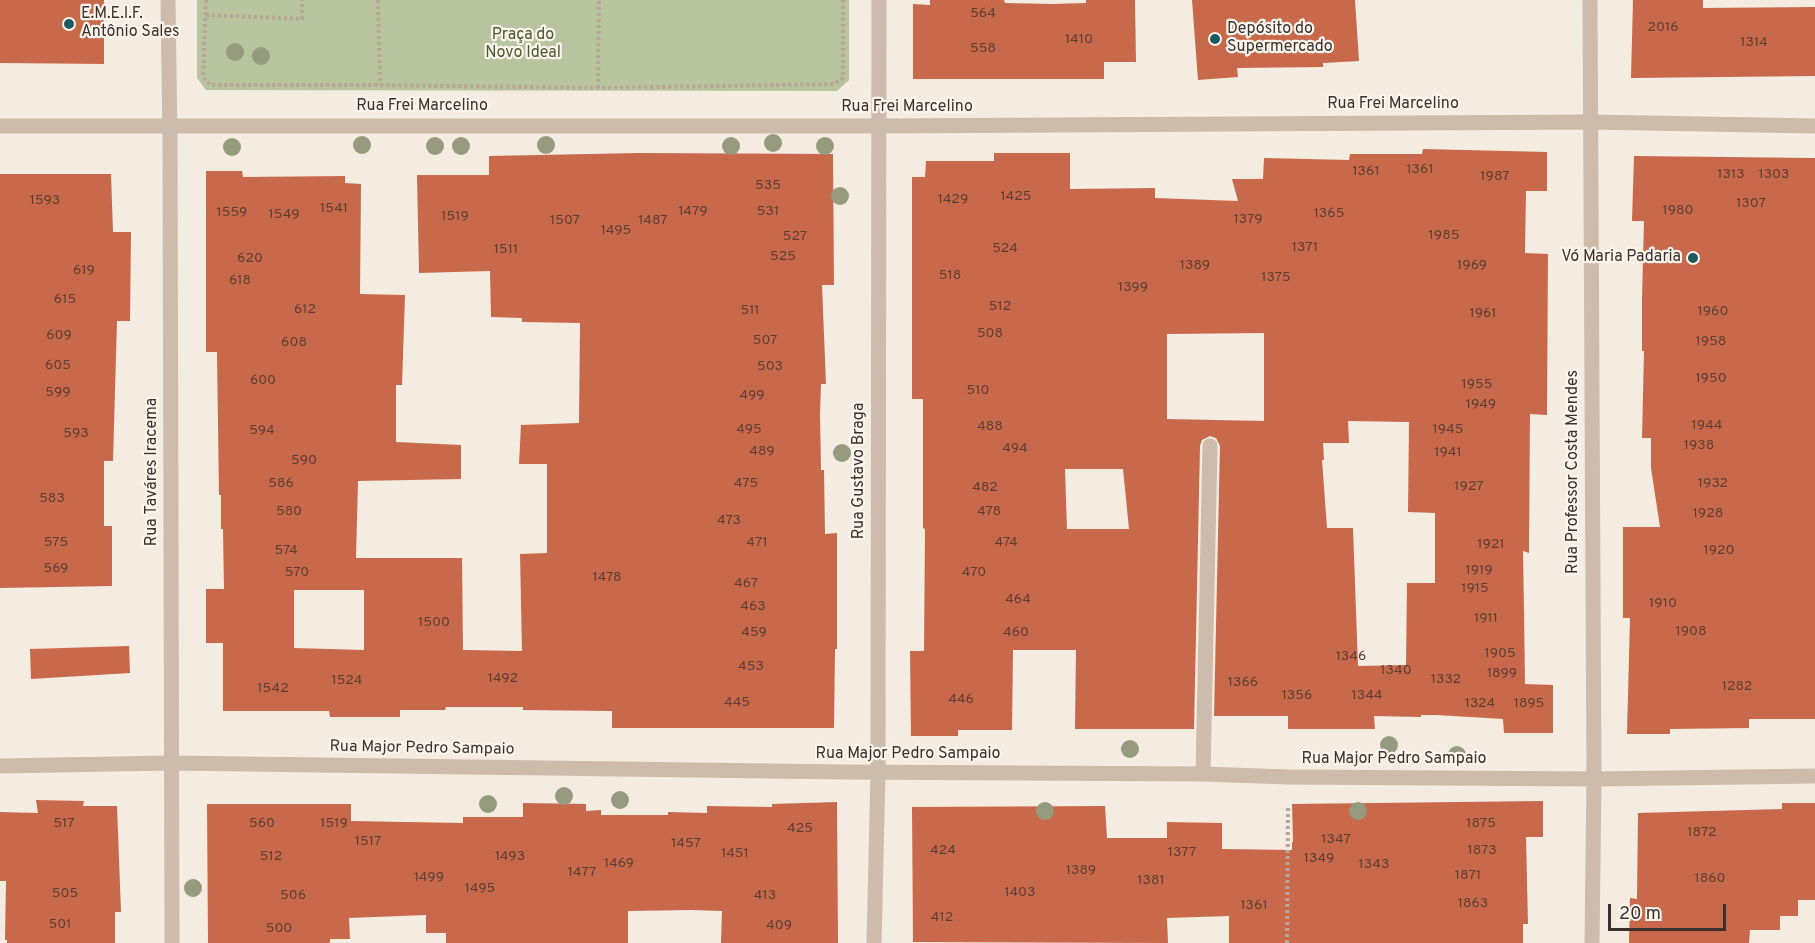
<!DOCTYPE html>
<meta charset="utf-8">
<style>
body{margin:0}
#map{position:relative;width:1815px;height:943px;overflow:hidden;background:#f4ebe1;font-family:Overpass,sans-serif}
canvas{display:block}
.scale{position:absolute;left:1608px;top:904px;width:118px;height:27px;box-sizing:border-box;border:3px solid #3b302b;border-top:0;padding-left:8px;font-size:18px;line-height:21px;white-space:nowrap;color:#3b302b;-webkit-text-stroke:4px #fbf5ee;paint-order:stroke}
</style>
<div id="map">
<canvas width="1815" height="943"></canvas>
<div class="scale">20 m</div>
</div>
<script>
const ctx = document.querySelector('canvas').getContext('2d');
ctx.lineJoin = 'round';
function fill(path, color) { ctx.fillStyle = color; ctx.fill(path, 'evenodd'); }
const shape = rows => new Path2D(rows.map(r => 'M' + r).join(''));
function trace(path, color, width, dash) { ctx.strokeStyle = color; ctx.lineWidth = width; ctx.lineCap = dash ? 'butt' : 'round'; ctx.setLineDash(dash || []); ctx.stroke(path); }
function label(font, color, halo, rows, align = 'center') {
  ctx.font = font + ' Overpass,sans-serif'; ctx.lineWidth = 4.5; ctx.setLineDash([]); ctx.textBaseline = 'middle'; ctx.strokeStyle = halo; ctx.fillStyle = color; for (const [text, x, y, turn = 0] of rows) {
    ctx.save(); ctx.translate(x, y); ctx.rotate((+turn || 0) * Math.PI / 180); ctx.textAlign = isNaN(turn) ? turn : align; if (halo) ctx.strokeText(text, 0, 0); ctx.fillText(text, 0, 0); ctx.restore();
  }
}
const green = shape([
 [197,0,849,0,849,80,837,91,206,90,197,78]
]);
const building = shape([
 [0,0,104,0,104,64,0,63],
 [930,0,1004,0,1005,3,1053,4,1086,3,1086,0,1135,0,1136,62,1104,62,1104,79,913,79,913,4,930,5],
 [1192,0,1355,0,1359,61,1323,63,1323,67,1237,68,1238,77,1198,80],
 [1633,0,1703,0,1703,8,1815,7,1815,76,1631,78],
 [1423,149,1547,152,1547,191,1526,191,1525,253,1548,254,1547,415,1530,414,1529,553,1523,551,1524,610,1525,684,1553,685,1553,733,1504,733,1503,719,1437,715,1421,715,1421,717,1374,716,1375,729,1288,729,1288,716,1214,716,1220,446,1216,438,1210,436,1202,440,1200,446,1194,729,1075,729,1076,650,1013,650,1012,730,958,730,958,736,911,736,910,651,924,651,925,529,923,528,923,399,912,399,912,177,925,177,926,161,994,161,994,153,1070,153,1070,189,1155,188,1155,198,1238,201,1232,179,1263,179,1264,158,1349,160,1350,154,1422,154],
 [1264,333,1264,421,1167,419,1167,334],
 [1348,421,1409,422,1408,512,1435,513,1435,583,1407,583,1406,665,1358,666,1353,528,1327,528,1322,460,1324,460,1323,443,1349,443],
 [1065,469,1123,469,1129,529,1067,529],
 [639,153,833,154,834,285,822,285,826,384,821,384,820,413,821,470,824,470,825,534,837,533,837,649,835,649,834,728,612,728,612,711,523,710,523,707,446,707,445,710,400,710,400,717,330,717,329,711,223,711,223,643,206,643,206,589,224,589,223,529,221,529,221,495,219,495,217,352,206,352,206,171,242,171,243,177,345,176,345,183,361,184,360,294,405,295,402,385,396,385,396,442,461,445,461,479,358,481,356,558,462,558,463,650,522,651,520,554,547,553,547,464,519,464,521,425,579,423,580,323,522,322,522,318,491,317,490,271,419,273,417,175,489,175,489,156],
 [294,590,364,590,364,650,294,648],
 [1634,156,1815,158,1815,719,1749,719,1749,728,1670,729,1670,734,1627,734,1630,618,1623,618,1623,527,1660,527,1651,468,1651,438,1642,438,1644,351,1642,351,1642,298,1644,221,1632,221],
 [0,174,111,174,113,232,131,232,130,321,117,321,113,461,104,461,104,526,112,526,112,586,0,588],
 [129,646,130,673,31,679,30,649],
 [36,800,84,801,83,806,117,806,121,912,115,912,115,943,7,943,7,940,5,940,6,881,0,881,0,812,38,813],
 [1543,801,1543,837,1526,837,1528,924,1523,924,1523,943,1229,943,1229,916,1167,918,1168,943,913,942,912,807,1105,806,1107,838,1167,838,1167,822,1222,823,1222,849,1292,850,1292,842,1293,842,1292,804],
 [837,802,838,943,721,943,722,911,692,910,628,911,628,943,446,943,446,933,426,933,426,915,349,918,350,939,330,939,330,943,208,943,207,804,351,804,351,821,463,823,463,817,523,817,523,803,586,804,586,811,601,810,601,815,668,815,668,812,707,813,707,806,772,807,772,804],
 [1782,803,1815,803,1815,900,1798,900,1798,916,1780,916,1780,930,1750,930,1749,943,1629,943,1630,898,1637,899,1638,813,1782,809]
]);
const path = shape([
 [206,0,203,77,210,85,380,85,598,88,835,84,843,78,843,0],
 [378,0,380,85],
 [206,15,302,19,302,0],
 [598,88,599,0],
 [1287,943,1288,805]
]);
const service = shape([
 [1203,774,1210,446]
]);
const minor = shape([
 [168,0,170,140,172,943],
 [0,126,879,126,1590,122,1815,126],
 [0,766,171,763,844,772,1203,774,1288,777,1594,779,1815,776]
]);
const tertiary = shape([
 [1590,0,1594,779,1592,943],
 [874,943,878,772,879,0]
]);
const trees = [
 [235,52],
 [261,56],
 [773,143],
 [362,145],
 [546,145],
 [435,146],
 [461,146],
 [731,146],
 [825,146],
 [232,147],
 [840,196],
 [842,453],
 [1389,745],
 [1130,749],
 [1457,755],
 [564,796],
 [620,800],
 [488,804],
 [1045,811],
 [1358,811],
 [193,888]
];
const markers = [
 [69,24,6,"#1f5a5e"],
 [1215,39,6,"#1f5a5e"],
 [1693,258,6,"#1f5a5e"]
];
const numberNames = [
 ["564",983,14],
 ["2016",1663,28],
 ["1410",1079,40],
 ["1314",1754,43],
 ["558",983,49],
 ["1361",1420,170],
 ["1361",1366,172],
 ["1313",1731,175],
 ["1303",1774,175],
 ["1987",1495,177],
 ["535",768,186],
 ["1425",1016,197],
 ["1429",953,200],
 ["1593",45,201],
 ["1307",1751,204],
 ["1541",334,209],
 ["1980",1678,211],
 ["1479",693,212],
 ["531",768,212],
 ["1559",232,213],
 ["1365",1329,214],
 ["1549",284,215],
 ["1519",455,217],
 ["1379",1248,220],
 ["1507",565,221],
 ["1487",653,221],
 ["1495",616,231],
 ["1985",1444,236],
 ["527",795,237],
 ["1371",1305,248],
 ["524",1005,249],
 ["1511",506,250],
 ["525",783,257],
 ["620",250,259],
 ["1389",1195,266],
 ["1969",1472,266],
 ["619",84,271],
 ["518",950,276],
 ["1375",1276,278],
 ["618",240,281],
 ["1399",1133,288],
 ["615",65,300],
 ["512",1000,307],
 ["612",305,310],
 ["511",750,311],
 ["1960",1713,312],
 ["1961",1483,314],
 ["508",990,334],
 ["609",59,336],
 ["507",765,341],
 ["1958",1711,342],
 ["608",294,343],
 ["605",58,366],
 ["503",770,367],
 ["1950",1711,379],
 ["600",263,381],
 ["1955",1477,385],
 ["510",978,391],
 ["599",58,393],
 ["499",752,396],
 ["1949",1481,405],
 ["1944",1707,426],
 ["488",990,427],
 ["495",749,430],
 ["1945",1448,430],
 ["594",262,431],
 ["593",76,434],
 ["1938",1699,446],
 ["494",1015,449],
 ["489",762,452],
 ["1941",1448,453],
 ["590",304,461],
 ["586",281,484],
 ["475",746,484],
 ["1932",1713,484],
 ["1927",1469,487],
 ["482",985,488],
 ["583",52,499],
 ["580",289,512],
 ["478",989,512],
 ["1928",1708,514],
 ["473",729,521],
 ["575",56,543],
 ["471",757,543],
 ["474",1006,543],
 ["1921",1491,545],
 ["574",286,551],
 ["1920",1719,551],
 ["569",56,569],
 ["1919",1479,571],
 ["570",297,573],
 ["470",974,573],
 ["1478",607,578],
 ["467",746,584],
 ["1915",1475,589],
 ["464",1018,600],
 ["1910",1663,604],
 ["463",753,607],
 ["1911",1486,619],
 ["1500",434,623],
 ["1908",1691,632],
 ["459",754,633],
 ["460",1016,633],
 ["1905",1500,654],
 ["1346",1351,657],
 ["453",751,667],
 ["1340",1396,671],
 ["1899",1502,674],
 ["1492",503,679],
 ["1332",1446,680],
 ["1524",347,681],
 ["1366",1243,683],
 ["1282",1737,687],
 ["1542",273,689],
 ["1356",1297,696],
 ["1344",1367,696],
 ["446",961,700],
 ["445",737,703],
 ["1324",1480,704],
 ["1895",1529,704],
 ["517",64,824],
 ["560",262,824],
 ["1519",334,824],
 ["1875",1481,824],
 ["425",800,829],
 ["1872",1702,833],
 ["1347",1336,840],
 ["1517",368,842],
 ["1457",686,844],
 ["424",943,851],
 ["1873",1482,851],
 ["1377",1182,853],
 ["1451",735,854],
 ["512",271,857],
 ["1493",510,857],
 ["1349",1319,859],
 ["1469",619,864],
 ["1343",1374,865],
 ["1389",1081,871],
 ["1477",582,873],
 ["1871",1468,876],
 ["1499",429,878],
 ["1860",1710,879],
 ["1381",1151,881],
 ["1495",480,889],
 ["1403",1020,893],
 ["505",65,894],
 ["506",293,896],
 ["413",765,896],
 ["1863",1473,904],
 ["1361",1254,906],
 ["412",942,918],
 ["501",60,925],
 ["409",779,926],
 ["500",279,929]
];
const poiNames = [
 ["E.M.E.I.F.",81,15],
 ["Antônio Sales",81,33],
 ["Depósito do",1227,30],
 ["Supermercado",1227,48],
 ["Vó Maria Padaria",1681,258,"right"]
];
const parkNames = [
 ["Praça do",523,36],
 ["Novo Ideal",523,54]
];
const streetNames = [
 ["Rua Frei Marcelino",1393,105],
 ["Rua Frei Marcelino",422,107],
 ["Rua Frei Marcelino",907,108],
 ["Rua Gustavo Braga",860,471,-90],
 ["Rua Taváres Iracema",153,472,-90],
 ["Rua Professor Costa Mendes",1574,472,-90],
 ["Rua Major Pedro Sampaio",422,749,1],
 ["Rua Major Pedro Sampaio",908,755],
 ["Rua Major Pedro Sampaio",1394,760]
];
fill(green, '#b8c4a0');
fill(building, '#c8694b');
trace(path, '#b9a596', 4, [3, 3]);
trace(service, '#cdbbac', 15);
trace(minor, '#cdbbac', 15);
trace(tertiary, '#cdbbac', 15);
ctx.fillStyle = '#969b7f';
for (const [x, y] of trees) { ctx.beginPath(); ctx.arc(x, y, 9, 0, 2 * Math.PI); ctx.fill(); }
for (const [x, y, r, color] of markers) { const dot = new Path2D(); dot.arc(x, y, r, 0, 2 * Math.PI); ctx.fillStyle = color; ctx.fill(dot); trace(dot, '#fbf5ee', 2); }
label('14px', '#5e3e33', null, numberNames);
label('16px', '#3b302b', '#fbf5ee', poiNames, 'left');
label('16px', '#4a5a2e', '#fbf5ee', parkNames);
label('16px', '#3b302b', '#fbf5ee', streetNames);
</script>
